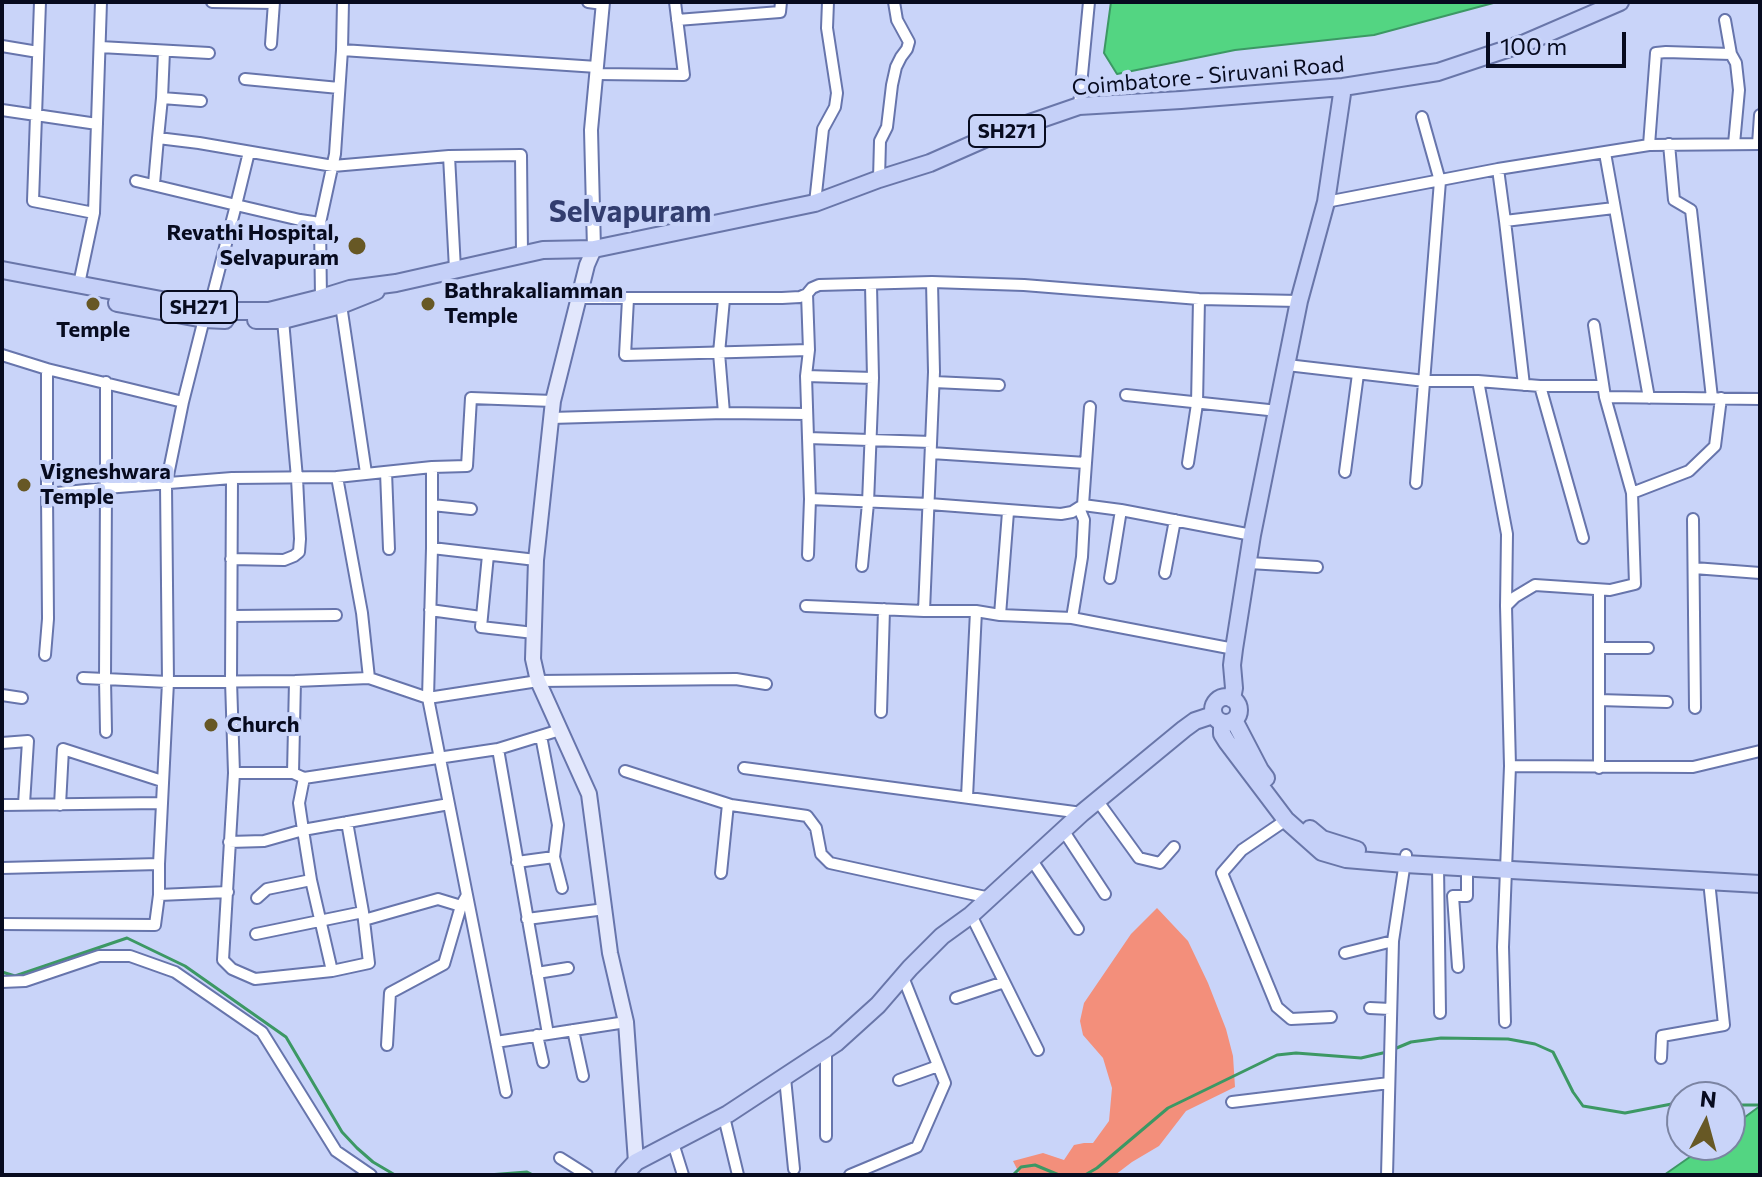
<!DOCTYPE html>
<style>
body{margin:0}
#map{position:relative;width:1762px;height:1177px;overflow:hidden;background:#c9d4f9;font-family:Commissioner,sans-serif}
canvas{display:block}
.frame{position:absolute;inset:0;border:4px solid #070b1f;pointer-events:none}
.north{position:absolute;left:1666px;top:1081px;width:80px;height:80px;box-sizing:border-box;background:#c9d4f9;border:2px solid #7b84a2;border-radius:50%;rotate:6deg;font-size:22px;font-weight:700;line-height:32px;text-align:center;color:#070b1f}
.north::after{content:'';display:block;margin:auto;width:28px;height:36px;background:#675825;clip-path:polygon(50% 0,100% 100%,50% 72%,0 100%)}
.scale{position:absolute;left:1486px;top:32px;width:140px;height:36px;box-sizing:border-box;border:4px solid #070b1f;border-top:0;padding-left:10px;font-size:24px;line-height:28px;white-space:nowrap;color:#070b1f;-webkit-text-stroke:6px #c9d4f9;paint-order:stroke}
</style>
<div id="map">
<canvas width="1762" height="1177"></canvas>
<div class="frame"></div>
<div class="north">N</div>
<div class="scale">100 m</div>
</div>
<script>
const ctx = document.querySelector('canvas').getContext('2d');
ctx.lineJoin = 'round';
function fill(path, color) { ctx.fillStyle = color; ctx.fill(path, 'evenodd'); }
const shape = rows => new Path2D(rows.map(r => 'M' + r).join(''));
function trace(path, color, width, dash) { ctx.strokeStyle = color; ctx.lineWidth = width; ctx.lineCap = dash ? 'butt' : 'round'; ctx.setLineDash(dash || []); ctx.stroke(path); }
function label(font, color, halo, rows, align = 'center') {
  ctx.font = font + ' Commissioner,sans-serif'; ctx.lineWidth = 8; ctx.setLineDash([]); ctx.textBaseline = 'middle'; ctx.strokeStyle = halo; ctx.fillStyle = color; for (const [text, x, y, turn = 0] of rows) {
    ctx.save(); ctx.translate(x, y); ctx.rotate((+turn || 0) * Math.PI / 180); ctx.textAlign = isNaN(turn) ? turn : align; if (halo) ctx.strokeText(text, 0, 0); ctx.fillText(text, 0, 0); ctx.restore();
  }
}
const green = shape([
 [1157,908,1188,941,1208,983,1226,1029,1233,1056,1235,1087,1186,1111,1159,1146,1132,1162,1115,1175,1020,1175,1013,1161,1043,1153,1064,1160,1074,1145,1084,1143,1093,1143,1109,1121,1112,1088,1103,1058,1083,1035,1080,1021,1084,1003,1131,934]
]);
const water = shape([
 [1111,2,1497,2,1374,35,1235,50,1117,74,1104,53,1111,2],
 [1760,1106,1760,1175,1664,1175,1707,1145,1730,1145,1730,1128,1760,1106]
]);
const stream = shape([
 [2,972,15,976,127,938,185,966,286,1037,342,1132,357,1148,373,1162,395,1175],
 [1730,1105,1760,1105],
 [488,1175,527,1172,533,1175],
 [1013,1175,1021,1167,1035,1165,1059,1175],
 [1085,1175,1097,1168,1168,1108,1277,1055,1296,1053,1361,1058,1387,1052,1411,1042,1441,1038,1508,1039,1535,1044,1553,1052,1573,1092,1583,1106,1625,1113,1682,1102]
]);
const minor = shape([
 [40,2,33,201,94,213],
 [212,2,274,3],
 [588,2,603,4],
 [677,20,780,12,781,2],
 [1725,20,1731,54,1736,63,1739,90,1734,144],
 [271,44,274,2],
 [2,46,38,52],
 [100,47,209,53],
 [342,50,597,67],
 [164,51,162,98,201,101],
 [597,74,684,75,675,2],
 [245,79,339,88],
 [1079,106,1089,2],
 [2,110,97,124],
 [158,138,162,98],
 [1669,144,1674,200,1691,210,1712,398],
 [1758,144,1760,115],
 [1649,145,1656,53,1666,52,1731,54],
 [1605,153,1649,398],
 [449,156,455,269],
 [1498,169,1505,221],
 [879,179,880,141,887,127,892,85,896,67,901,57,907,49,909,42,897,20,894,2],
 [136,181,236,205,249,152],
 [154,184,158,138,199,143,333,166,449,156,521,155,522,254],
 [1326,202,1498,169,1649,145,1760,144],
 [815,203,823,129,835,107,837,93,827,28,828,2],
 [320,223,321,298],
 [79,284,94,213,101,2],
 [807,294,809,350,806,376,810,499,929,504,1061,514,1072,512,1083,505,1121,510,1252,535],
 [578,298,782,298,800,297,807,294,812,288,819,285,932,282,1024,285,1199,299,1299,301],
 [628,299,625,355,809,350],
 [724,299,719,353,724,413],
 [341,305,366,473],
 [209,309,236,205,300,220,320,223,335,154,342,50,343,2],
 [1594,325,1605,397,1632,493],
 [2,355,47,369,47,494,106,488,105,679,168,682,295,681,369,678,428,698,538,681,736,679,766,684],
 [1287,365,1425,381,1478,381,1540,386,1602,386],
 [47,369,183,402,204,319],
 [806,376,873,378],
 [1478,381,1507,534,1506,606,1510,766,1503,947,1505,1022],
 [106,382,106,488,232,478,337,477,432,467,432,548,536,560],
 [934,382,999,385],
 [1524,385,1505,221,1614,208],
 [1540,386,1583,538],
 [1126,395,1278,411],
 [1605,397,1760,399],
 [551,418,724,413,807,414],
 [808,438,931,442],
 [931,453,1086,463],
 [1188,463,1197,404,1199,299],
 [432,467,467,466,471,398,553,401],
 [386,472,389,549],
 [1345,472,1358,374],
 [337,477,362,613,369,678],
 [232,478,231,681,234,773,223,960,232,969,255,979,332,971,369,963,363,912,347,822],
 [1416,483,1440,181,1422,117],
 [432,505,471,509],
 [1083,505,1090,407],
 [1693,519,1695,708],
 [432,548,428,698,506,1092],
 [488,555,481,627,534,633],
 [808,555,810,499],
 [231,559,284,560,294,556,299,552,300,539,297,478,283,320],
 [1249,563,1317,567],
 [862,566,868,503,873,378,871,285],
 [1694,568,1760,573],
 [1165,573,1175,520],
 [1110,578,1121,510],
 [1599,590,1599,768],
 [806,606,924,611,976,611,1000,615,1072,618,1234,649],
 [1506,606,1515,597,1535,585,1610,590,1635,584,1632,493,1689,471,1715,446,1721,398],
 [430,610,481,617],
 [924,611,934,372,932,282],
 [1000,615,1008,512],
 [232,616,336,615],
 [1072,618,1082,557,1084,520,1079,508],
 [1599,648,1648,648],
 [45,655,48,619,47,494],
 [83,678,105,679,106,732],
 [2,695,22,698],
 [1599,700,1667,702],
 [881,712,884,609],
 [541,736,558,825,554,857,562,888],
 [2,743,28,741,24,804],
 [498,749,548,1034],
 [1510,766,1693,767,1760,751],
 [744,768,1082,813],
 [625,771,731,805,807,816,816,828,821,854,830,863,990,898],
 [234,773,293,773,295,681],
 [293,773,304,778,498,749,560,730],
 [304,778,299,803,303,830,311,880,332,971],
 [967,797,976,611],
 [1097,800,1139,858,1160,863,1174,847],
 [2,805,161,803],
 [60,805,63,749,162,781],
 [1286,820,1242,850,1222,873,1277,1007,1291,1019,1331,1017],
 [1063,830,1105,894],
 [229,842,264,841,303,830,449,804],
 [1031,859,1078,929],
 [517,862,554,857],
 [1438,865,1440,1013],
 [2,868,159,864,168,682,166,485,183,402],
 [721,873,728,804],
 [159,895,228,892],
 [257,898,267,889,311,880],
 [971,915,1038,1050],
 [527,919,605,909],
 [364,920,438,899,461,906],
 [2,924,155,925,159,895,159,864],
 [256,934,363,912],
 [1345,953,1393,941],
 [1458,967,1453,896,1467,896,1467,867],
 [537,973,568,968],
 [2,982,25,981,99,956,130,956,175,972,262,1032,336,1151,371,1175],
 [956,998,1004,982],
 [1370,1008,1390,1009],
 [573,1030,583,1076],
 [537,1035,543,1062],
 [496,1042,626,1022],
 [387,1045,390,993,444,964,461,906,467,895],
 [826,1050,826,1136],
 [1661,1058,1662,1036,1724,1025,1709,881],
 [785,1078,794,1169],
 [899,1080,938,1066],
 [1232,1102,1389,1083],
 [724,1117,738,1175],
 [673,1143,683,1175],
 [560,1158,587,1175],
 [850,1175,917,1147,945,1083,903,977],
 [1387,1175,1393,941,1406,855]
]);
const tertiary = shape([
 [594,249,591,130,603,2]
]);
const secondary = shape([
 [594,249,587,265,553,401,536,560,533,659,538,681,589,794,610,953,626,1022,636,1162]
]);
const primary = shape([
 [2,270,209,309,229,311,269,311,321,298,350,289,396,283,543,250,594,249,815,203,879,179,930,163,989,137,1079,106,1181,100,1343,87,1438,72,1525,43,1620,2],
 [117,303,204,319,225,320],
 [256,320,283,320,341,305,376,291],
 '1213 710a13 13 0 1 1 26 0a13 13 0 1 1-26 0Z',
 [1232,699,1234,688,1232,665,1234,649,1252,535,1299,301,1326,202,1343,87],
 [1234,720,1260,770,1266,778],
 [1222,723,1222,734,1227,742,1286,820,1322,852,1346,859,1405,864,1760,884],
 [1310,829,1322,839,1357,850],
 [624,1175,636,1162,728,1114,836,1043,878,1005,910,968,942,936,971,915,1082,813,1184,729,1195,721,1213,715]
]);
const markers = [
 [357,246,10,"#675825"],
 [93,304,8,"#675825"],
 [428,304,8,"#675825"],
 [24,485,8,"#675825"],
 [211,725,8,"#675825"]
];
const shields = [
 [1007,131,76],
 [199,307,76]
];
const shieldNames = [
 ["SH271",1007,131],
 ["SH271",199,307]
];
const streetNames = [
 ["Coimbatore - Siruvani Road",1208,76,-5]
];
const poiNames = [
 ["Revathi Hospital,",339,233,"right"],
 ["Selvapuram",339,258,"right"],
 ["Bathrakaliamman",444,291],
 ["Temple",444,316],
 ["Temple",93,330,"center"],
 ["Vigneshwara",40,472],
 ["Temple",40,497],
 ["Church",227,725]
];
const districtNames = [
 ["Selvapuram",630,212]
];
fill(green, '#f38f7b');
fill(water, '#53d582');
trace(water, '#3c9864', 2);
trace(stream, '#3c9864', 3);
trace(minor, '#6775ac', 14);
trace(tertiary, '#6775ac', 16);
trace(secondary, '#6775ac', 18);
trace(primary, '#6976a9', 20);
trace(minor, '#fff', 10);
trace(tertiary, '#fff', 12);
trace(secondary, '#e2e7fc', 14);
trace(primary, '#c5d0f8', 16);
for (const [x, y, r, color] of markers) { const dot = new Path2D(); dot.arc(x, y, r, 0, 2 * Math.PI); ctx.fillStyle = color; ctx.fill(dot); trace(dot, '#c9d4f9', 3); }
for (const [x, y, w] of shields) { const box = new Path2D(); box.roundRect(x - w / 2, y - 16, w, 32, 6); ctx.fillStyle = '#c9d4f9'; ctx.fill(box); trace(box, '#070b1f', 2); }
label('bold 20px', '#070b1f', null, shieldNames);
label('22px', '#070b1f', '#c9d4f9', streetNames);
label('bold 22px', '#070b1f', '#c9d4f9', poiNames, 'left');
label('bold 30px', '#323d6f', '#c9d4f9', districtNames);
</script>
